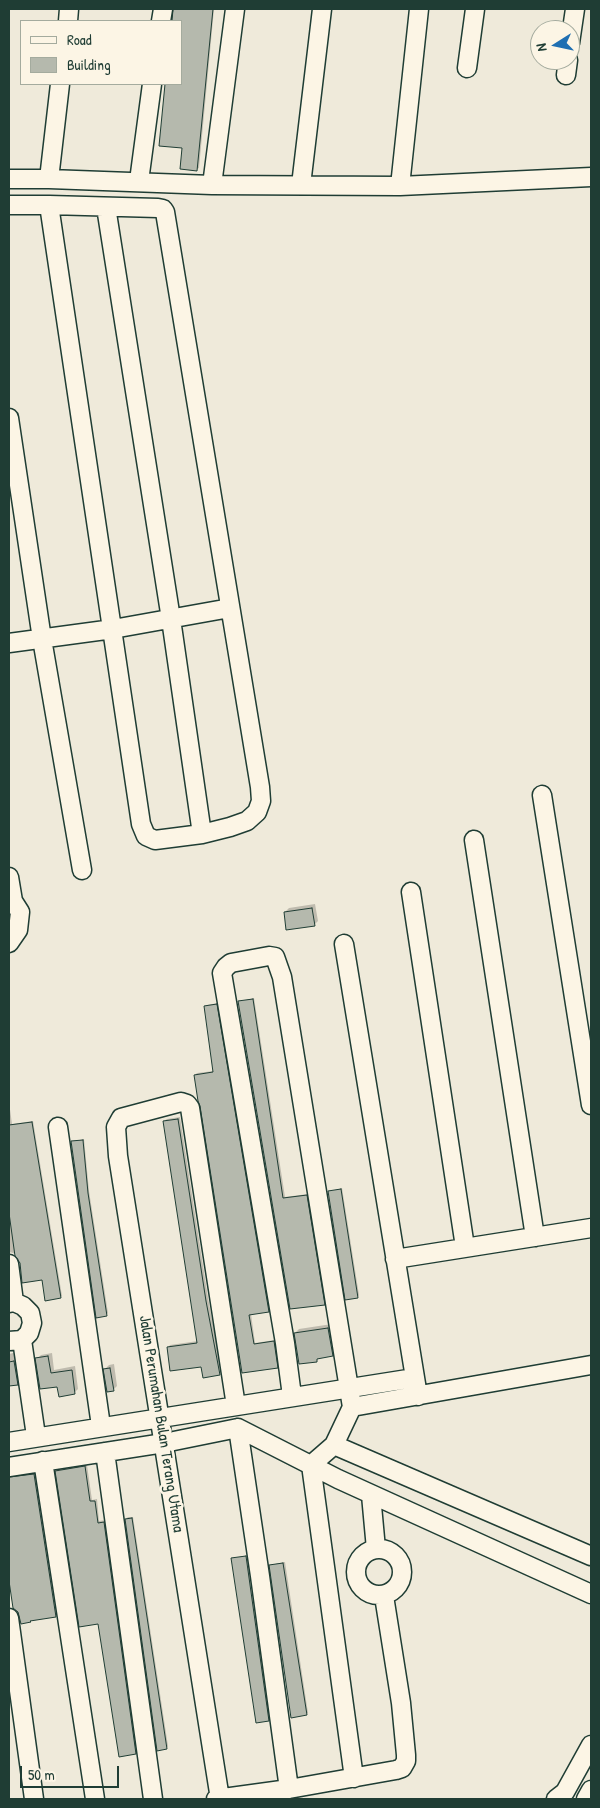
<!DOCTYPE html>
<style>
body{margin:0}
#map{position:relative;width:600px;height:1808px;overflow:hidden;background:#efeada;font-family:"Patrick Hand",sans-serif}
canvas{display:block}
.frame{position:absolute;inset:0;border:10px solid #1f3d34;pointer-events:none}
.legend{position:absolute;left:20px;top:20px;width:162px;height:65px;box-sizing:border-box;background:#fcf5e5;border:1px solid #a4ab9e;margin:0;padding:6px 9px;list-style:none;font-size:15px;color:#1f3d34}
.legend li{display:flex;align-items:center;gap:10px;height:25px}
.legend b{width:25px;border:1px solid #a4ab9e}
.north{position:absolute;left:530px;top:20px;width:50px;height:50px;box-sizing:border-box;background:#fcf5e5;border:1px solid #a4ab9e;border-radius:50%;rotate:260deg;font-size:14px;font-weight:700;line-height:20px;text-align:center;color:#1f3d34}
.north::after{content:'';display:block;margin:auto;width:18px;height:22px;background:#1f6fb2;clip-path:polygon(50% 0,100% 100%,50% 72%,0 100%)}
.scale{position:absolute;left:20px;top:1766px;width:99px;height:22px;box-sizing:border-box;border:2px solid #1f3d34;border-top:0;padding-left:6px;font-size:15px;line-height:18px;white-space:nowrap;color:#1f3d34;-webkit-text-stroke:4px #fcf5e5;paint-order:stroke}
</style>
<div id="map">
<canvas width="600" height="1808"></canvas>
<div class="frame"></div>
<ul class="legend">
<li><b style="height:6px;background:#fcf5e5"></b>Road</li>
<li><b style="height:14px;background:#b5b9ad"></b>Building</li>
</ul>
<div class="north">N</div>
<div class="scale">50 m</div>
</div>
<script>
const ctx = document.querySelector('canvas').getContext('2d');
ctx.lineJoin = 'round';
function fill(path, color) { ctx.fillStyle = color; ctx.fill(path, 'evenodd'); }
const shape = rows => new Path2D(rows.map(r => 'M' + r).join(''));
function trace(path, color, width, dash) { ctx.strokeStyle = color; ctx.lineWidth = width; ctx.lineCap = dash ? 'butt' : 'round'; ctx.setLineDash(dash || []); ctx.stroke(path); }
function label(font, color, halo, rows, align = 'center') {
  ctx.font = font + ' "Patrick Hand",sans-serif'; ctx.lineWidth = 5; ctx.setLineDash([]); ctx.textBaseline = 'middle'; ctx.strokeStyle = halo; ctx.fillStyle = color; for (const [text, x, y, turn = 0] of rows) {
    ctx.save(); ctx.translate(x, y); ctx.rotate((+turn || 0) * Math.PI / 180); ctx.textAlign = isNaN(turn) ? turn : align; if (halo) ctx.strokeText(text, 0, 0); ctx.fillText(text, 0, 0); ctx.restore();
  }
}
const shadow = shape([
 [174,9,214,9,199,168,197,169,183,147,160,145,166,84,181,84,181,21,173,21],
 [315,904,318,921,314,925,285,912,289,908],
 [254,998,285,1197,308,1194,326,1302,324,1304,291,1307,239,1002],
 [218,1003,270,1309,268,1311,251,1314,255,1343,275,1340,279,1365,277,1367,243,1371,195,1075,197,1073,214,1071,205,1006,207,1005],
 [9,1102,12,1124,33,1121,62,1296,60,1297,43,1278,21,1262,18,1256,13,1253,9,1252],
 [180,1117,208,1298,222,1372,220,1374,204,1376,202,1365,168,1348,170,1345,198,1341,164,1121,167,1119],
 [84,1139,89,1191,108,1313,106,1315,72,1142],
 [342,1188,359,1295,358,1297,329,1192],
 [332,1324,336,1351,332,1355,320,1357,316,1360,295,1333,299,1329],
 [17,1352,21,1380,17,1384,9,1385,9,1354],
 [52,1353,54,1370,75,1366,78,1389,74,1393,58,1385,37,1359,41,1355],
 [114,1364,117,1386,113,1390,105,1369,109,1365],
 [87,1465,92,1500,97,1499,99,1521,106,1520,137,1750,135,1753,57,1471,59,1469],
 [36,1472,58,1614,56,1616,32,1619,30,1621,22,1623,9,1577,9,1475],
 [128,1517,133,1517,168,1746,167,1748,126,1519],
 [248,1555,270,1718,268,1720,232,1559],
 [285,1562,308,1713,306,1714,270,1565]
]);
const building = shape([
 [173,9,213,9,197,171,180,169,182,148,159,146,165,84,181,84,181,21,172,21,173,9],
 [312,908,315,926,286,930,284,912,312,908],
 [253,999,283,1198,307,1195,325,1305,290,1309,238,1001,253,999],
 [217,1004,269,1312,249,1315,254,1344,274,1341,278,1368,242,1373,200,1106,198,1101,194,1075,213,1072,204,1006,217,1004],
 [178,1119,206,1301,220,1375,203,1378,201,1367,170,1371,167,1347,197,1343,163,1121,178,1119],
 [32,1122,61,1298,45,1301,42,1280,22,1283,20,1263,15,1256,9,1213,9,1125,32,1122],
 [83,1140,88,1193,107,1316,96,1318,71,1141,83,1140],
 [341,1189,358,1298,345,1300,328,1191,341,1189],
 [328,1328,333,1356,317,1359,317,1362,299,1364,294,1333,328,1328],
 [48,1356,51,1373,72,1370,75,1394,59,1397,57,1387,40,1389,35,1358,48,1356],
 [14,1361,18,1385,9,1386,9,1362,14,1361],
 [110,1368,114,1391,107,1392,103,1369,110,1368],
 [85,1466,90,1501,95,1501,98,1523,104,1522,136,1754,119,1757,98,1624,79,1627,55,1471,85,1466],
 [34,1474,56,1617,30,1621,31,1622,21,1624,18,1612,13,1608,9,1581,9,1477,34,1474],
 [132,1518,167,1749,157,1751,125,1519,132,1518],
 [246,1556,269,1721,256,1723,231,1558,246,1556],
 [283,1563,307,1715,291,1718,269,1565,283,1563]
]);
const minor = shape([
 [68,21,69,9],
 [161,21,163,9],
 [570,43,575,9],
 [467,68,475,9],
 [566,75,568,60],
 [9,179,49,179,212,185,400,186,591,177],
 [49,179,60,84],
 [139,181,152,84],
 [212,185,235,9],
 [301,185,322,9],
 [400,186,419,9],
 [9,205,49,205,158,208,163,209,165,212,260,787,261,801,257,812,247,821,230,827,202,834,155,840,146,836,141,824,49,205],
 [106,207,171,619,202,834],
 [9,418,42,639,82,870],
 [9,643,113,629,230,608],
 [542,795,591,1105],
 [474,840,535,1237],
 [9,877,13,901,20,912,18,930,9,943],
 [411,892,465,1247],
 [344,944,418,1396],
 [58,1127,101,1426],
 [395,1259,591,1228],
 [9,1264,14,1302],
 [9,1303,14,1302,23,1306,30,1313,32,1323,29,1333,22,1340,9,1341],
 [22,1340,36,1436],
 [292,1396,285,1343,222,973,226,967,231,963,269,956,275,957,282,977,352,1407,334,1445,311,1465,354,1778],
 [352,1407,591,1365],
 [238,1428,260,1576,289,1789],
 [9,1442,414,1378],
 [334,1445,591,1556],
 [105,1452,153,1799],
 [43,1461,95,1799],
 [9,1467,164,1443,238,1428,338,1479,591,1594],
 [371,1495,376,1549],
 '356 1572a23 23 0 1 1 46 0a23 23 0 1 1-46 0Z',
 [9,1618,34,1799],
 [216,1799,289,1789,396,1770,402,1768,406,1761,406,1755,401,1703,384,1596],
 [220,1799,118,1156,116,1127,121,1118,181,1102,187,1104,190,1108,236,1406],
 [556,1799,565,1792,591,1745],
 [586,1799,591,1790]
]);
const streetNames = [
 ["Jalan Perumahan Bulan Terang Utama",161,1424,81]
];
fill(shadow, '#0003');
fill(building, '#b5b9ad');
trace(building, '#1f3d34', 1);
trace(minor, '#1f3d34', 21);
trace(minor, '#fcf5e5', 18);
label('16px', '#1f3d34', '#fcf5e5', streetNames);
</script>
